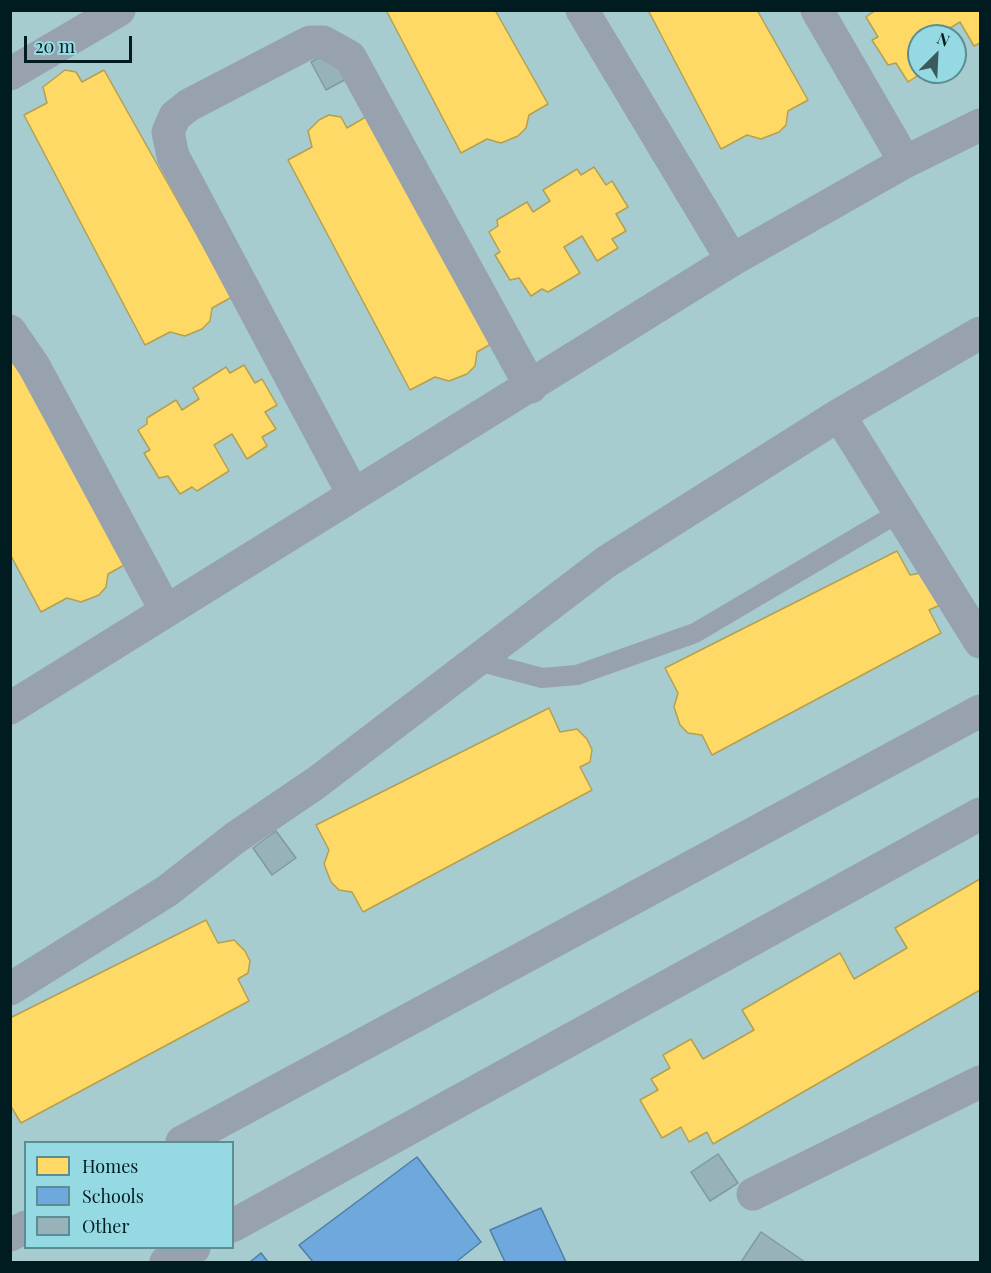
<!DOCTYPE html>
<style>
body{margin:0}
#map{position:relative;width:991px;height:1273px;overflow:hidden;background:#a6ccd0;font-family:"Playfair Display",serif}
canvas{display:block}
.frame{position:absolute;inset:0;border:12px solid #011c20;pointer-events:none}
.legend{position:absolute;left:24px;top:1141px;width:210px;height:108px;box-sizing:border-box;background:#95d9e2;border:2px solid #5a8d94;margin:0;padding:8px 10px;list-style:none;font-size:18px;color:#011c20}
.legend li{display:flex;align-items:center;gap:12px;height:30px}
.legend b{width:30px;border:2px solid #5a8d94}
.north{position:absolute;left:907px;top:24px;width:60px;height:60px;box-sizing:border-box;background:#95d9e2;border:2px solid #5a8d94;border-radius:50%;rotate:24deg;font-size:16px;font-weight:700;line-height:24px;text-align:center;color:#011c20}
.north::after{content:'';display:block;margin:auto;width:21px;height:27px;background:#3b5a5e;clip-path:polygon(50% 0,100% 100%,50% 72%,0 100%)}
.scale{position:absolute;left:24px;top:36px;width:108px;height:27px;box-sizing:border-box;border:3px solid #011c20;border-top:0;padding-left:8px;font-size:18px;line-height:21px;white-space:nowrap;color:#011c20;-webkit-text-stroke:4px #95d9e2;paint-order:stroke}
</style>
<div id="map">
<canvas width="991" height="1273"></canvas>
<div class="frame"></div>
<ul class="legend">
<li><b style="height:16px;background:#ffd966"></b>Homes</li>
<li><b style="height:16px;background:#6fa8dc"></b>Schools</li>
<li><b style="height:16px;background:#97b3b9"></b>Other</li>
</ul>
<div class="north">N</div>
<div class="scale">20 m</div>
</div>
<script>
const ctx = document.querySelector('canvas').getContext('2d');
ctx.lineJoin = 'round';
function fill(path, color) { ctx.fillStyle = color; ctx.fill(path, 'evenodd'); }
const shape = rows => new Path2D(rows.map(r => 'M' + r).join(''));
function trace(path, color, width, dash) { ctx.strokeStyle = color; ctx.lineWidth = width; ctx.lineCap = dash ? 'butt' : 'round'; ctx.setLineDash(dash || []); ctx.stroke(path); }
const homes = shape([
 [386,10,495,10,548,104,529,115,526,128,518,136,501,143,487,139,461,153,386,10],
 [648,10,757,10,808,100,788,111,786,125,779,132,761,139,747,135,721,149,648,10],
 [876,10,980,10,980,43,974,46,960,22,942,33,943,36,919,36,919,72,936,72,925,78,920,74,908,82,896,63,888,65,872,40,878,37,866,17,876,10],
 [65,70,76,72,82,82,104,70,232,297,212,308,210,321,202,329,185,336,170,332,145,345,24,115,47,103,43,87,65,70],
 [329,115,341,117,347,128,369,115,496,341,477,352,475,366,467,374,449,381,435,377,410,390,288,160,312,147,308,131,319,120,329,115],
 [594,167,606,185,612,181,628,207,616,214,626,231,612,239,618,248,597,261,582,236,564,247,580,273,548,292,542,289,531,296,519,278,510,280,495,255,500,252,489,232,498,226,497,220,527,202,533,212,550,201,543,190,577,169,581,175,594,167],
 [10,355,128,563,108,574,106,587,99,595,81,602,67,598,41,612,10,554,10,355],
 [244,365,255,383,262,379,277,405,265,412,276,429,262,437,267,446,247,459,232,434,214,445,229,471,197,491,192,487,180,494,168,476,159,478,144,453,150,450,138,430,147,424,147,418,176,400,182,410,199,399,193,388,226,367,230,373,244,365],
 [897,551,910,575,926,572,940,605,929,610,941,633,712,755,702,735,688,733,680,725,674,707,678,693,665,668,897,551],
 [549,708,560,732,577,729,587,739,592,750,590,762,580,767,592,790,363,912,352,892,339,890,331,882,324,864,329,850,316,825,549,708],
 [980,879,980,990,713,1144,707,1132,689,1142,681,1127,662,1138,640,1100,658,1090,651,1079,670,1068,663,1055,691,1039,703,1059,754,1030,742,1010,840,953,854,979,907,948,895,928,980,879],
 [206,920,218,943,234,940,245,951,250,961,248,973,238,979,249,1001,21,1123,10,1105,10,1018,206,920]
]);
const schools = shape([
 [417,1157,481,1242,456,1262,313,1262,299,1245,417,1157],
 [541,1208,566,1262,505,1262,490,1230,541,1208],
 [261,1253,268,1262,250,1262,261,1253]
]);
const building = shape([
 [332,50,348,78,326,90,311,62,332,50],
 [276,831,296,858,272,875,253,848,276,831],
 [718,1154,738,1183,710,1201,691,1172,718,1154],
 [761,1232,805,1262,741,1262,761,1232]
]);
const lane = shape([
 [478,661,542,678,577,675,695,633,900,512]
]);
const street = shape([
 [582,10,732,260],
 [817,10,905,162],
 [10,74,119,10],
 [10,331,34,366,166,611],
 [839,415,980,642],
 [353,494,173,156,168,132,175,116,189,105,310,42,323,42,350,57,531,387],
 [10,708,732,260,905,162,980,125],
 [10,989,167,891,235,838,316,783,606,562,839,415,980,333],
 [182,1142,980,711],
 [753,1194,980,1082],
 [232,1226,980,814],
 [10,1235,26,1227],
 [166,1262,194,1248]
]);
fill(homes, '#ffd966');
trace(homes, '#b3a051', 1.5);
fill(schools, '#6fa8dc');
trace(schools, '#4e7ea4', 1.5);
fill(building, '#97b3b9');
trace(building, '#7f9aa1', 1.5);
trace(lane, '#97a2ae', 20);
trace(street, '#97a2ae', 33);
</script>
